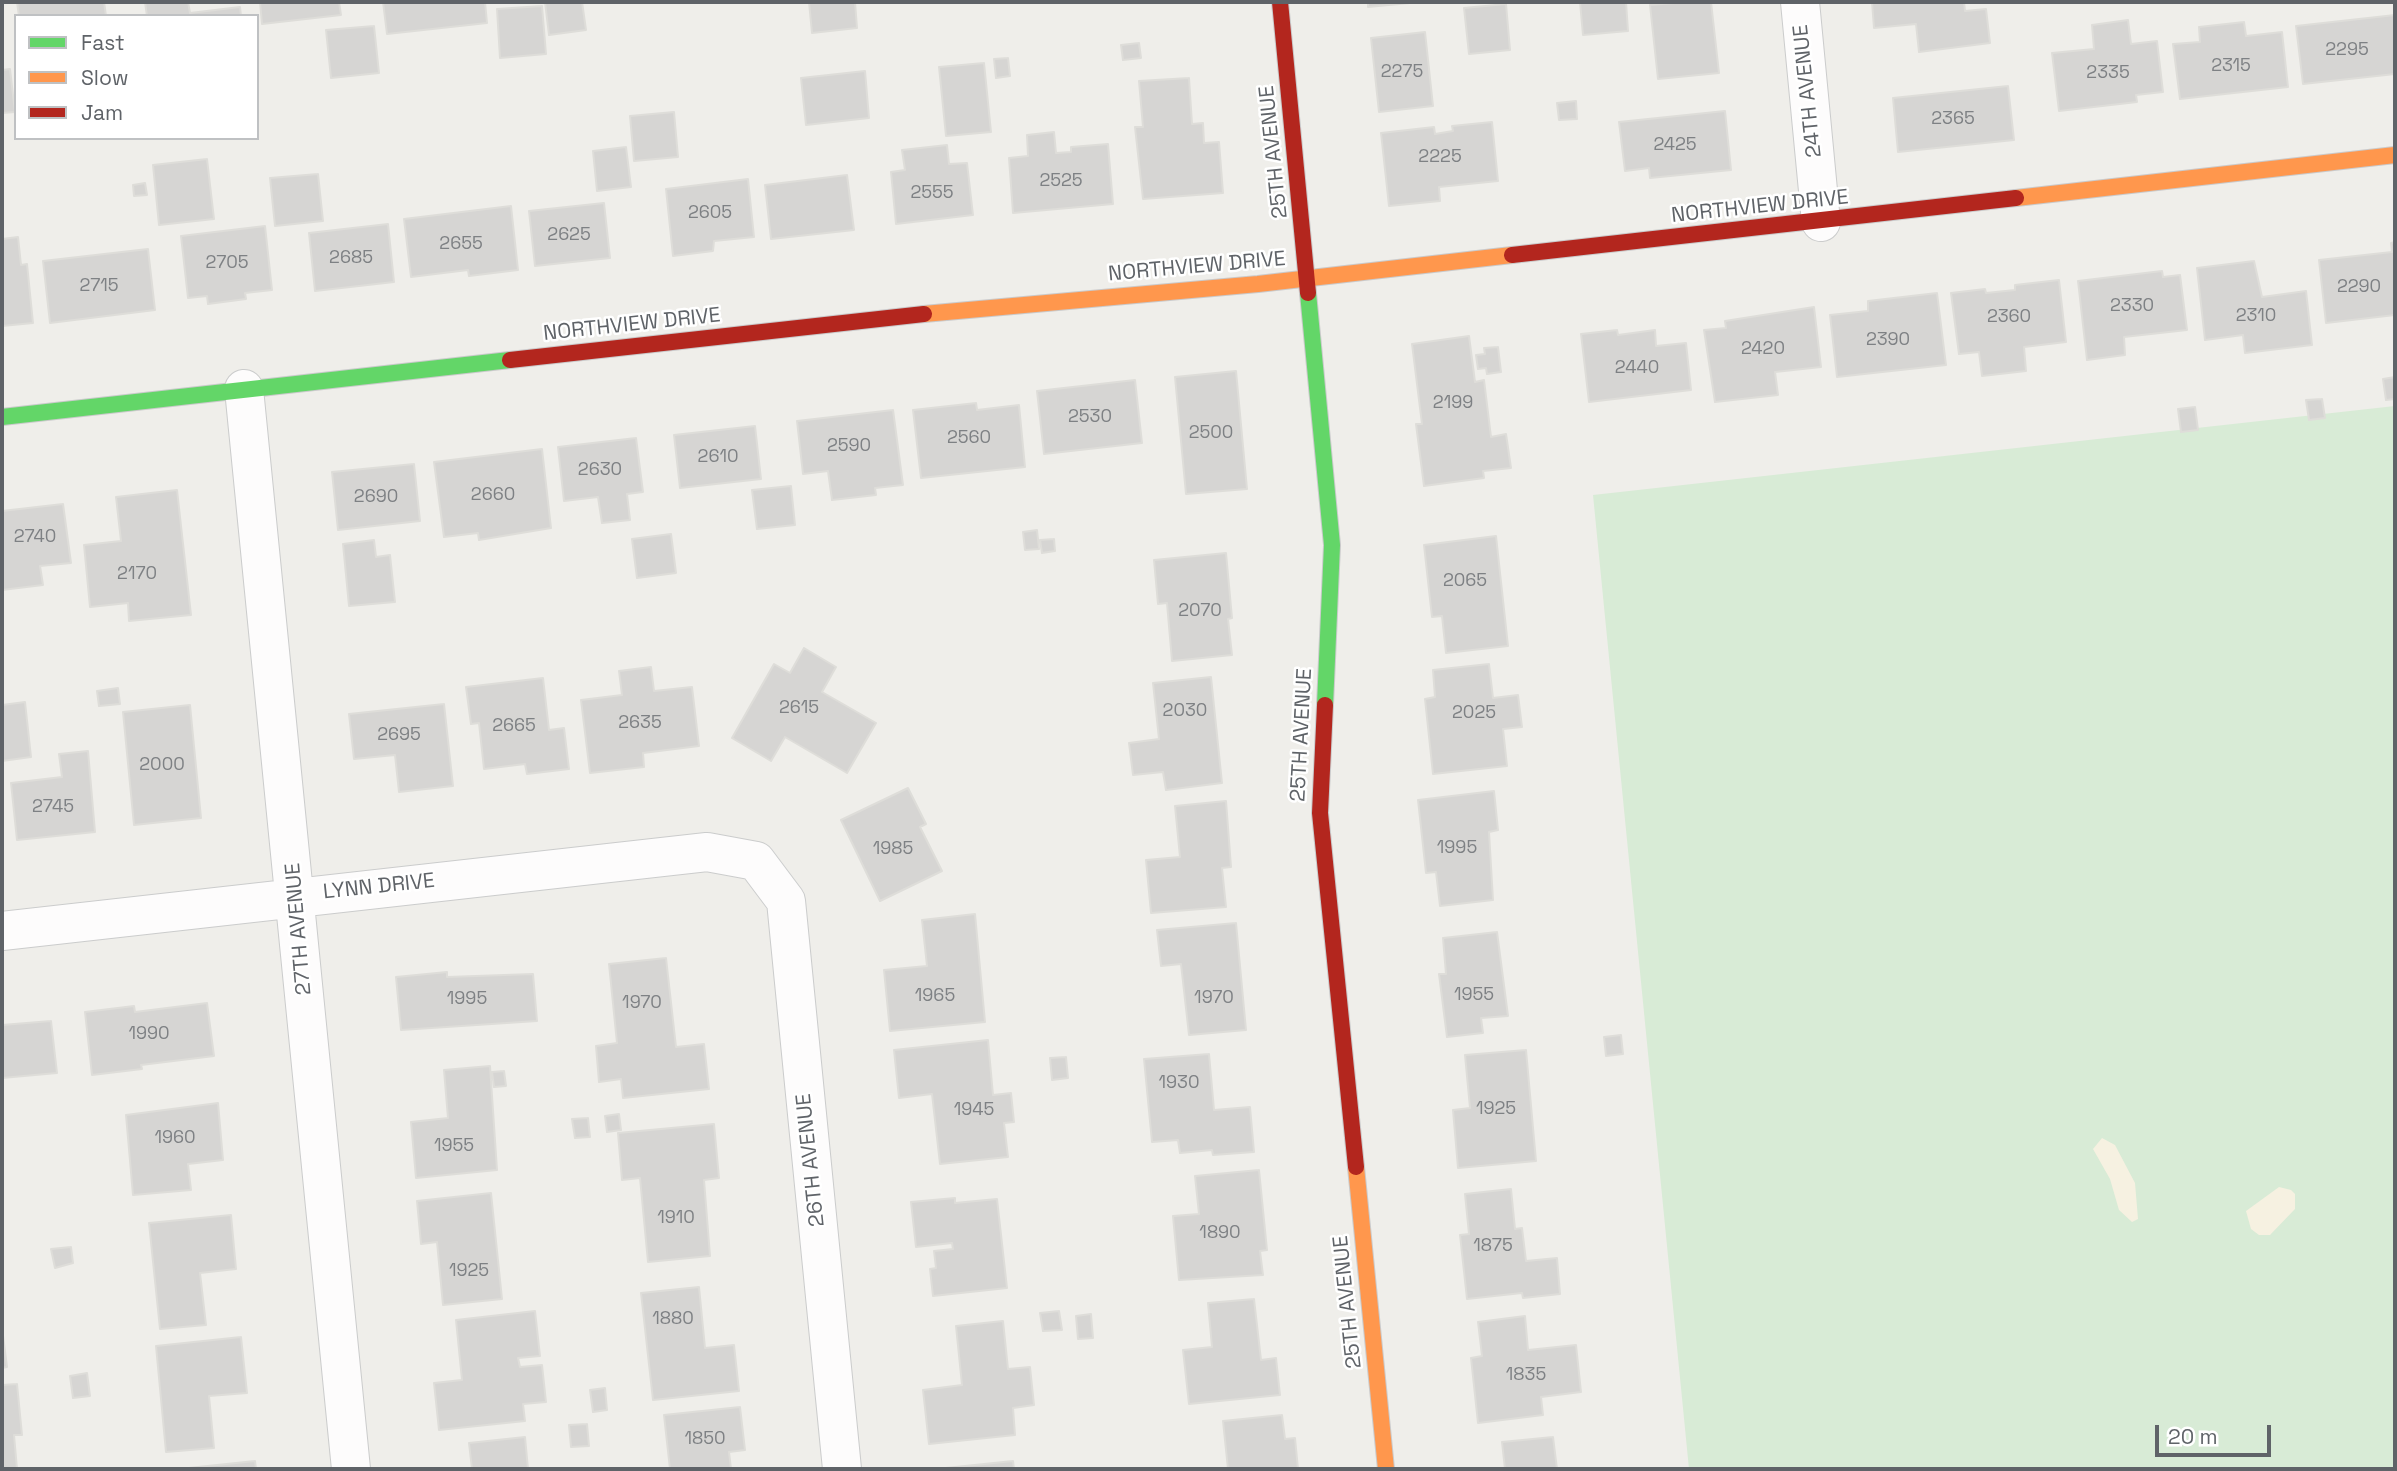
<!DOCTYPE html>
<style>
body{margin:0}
#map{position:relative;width:2397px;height:1471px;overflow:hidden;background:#efeeea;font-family:"Space Grotesk",sans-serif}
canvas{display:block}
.frame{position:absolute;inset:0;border:4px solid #5f6368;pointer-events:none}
.legend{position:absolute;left:14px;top:14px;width:245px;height:126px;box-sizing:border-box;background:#fff;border:2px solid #bfc1c3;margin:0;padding:9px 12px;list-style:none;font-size:21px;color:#5f6368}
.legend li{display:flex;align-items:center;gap:14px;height:35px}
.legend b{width:35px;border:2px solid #bfc1c3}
.scale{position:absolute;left:2155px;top:1425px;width:116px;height:32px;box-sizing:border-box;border:4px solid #5f6368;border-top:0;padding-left:9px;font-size:21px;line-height:24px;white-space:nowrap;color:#5f6368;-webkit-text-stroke:5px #fff;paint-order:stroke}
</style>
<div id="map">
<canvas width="2397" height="1471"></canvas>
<div class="frame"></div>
<ul class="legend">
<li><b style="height:9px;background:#63d668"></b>Fast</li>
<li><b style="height:9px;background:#ff974d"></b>Slow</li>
<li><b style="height:9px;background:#b3261e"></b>Jam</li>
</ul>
<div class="scale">20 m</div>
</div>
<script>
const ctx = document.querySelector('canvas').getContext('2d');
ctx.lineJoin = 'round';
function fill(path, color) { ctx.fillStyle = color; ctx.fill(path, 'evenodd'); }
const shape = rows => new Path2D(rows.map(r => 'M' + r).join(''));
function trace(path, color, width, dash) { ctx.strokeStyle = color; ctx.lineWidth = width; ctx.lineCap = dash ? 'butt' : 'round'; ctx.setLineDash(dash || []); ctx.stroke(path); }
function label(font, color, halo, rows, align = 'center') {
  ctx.font = font + ' "Space Grotesk",sans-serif'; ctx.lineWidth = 5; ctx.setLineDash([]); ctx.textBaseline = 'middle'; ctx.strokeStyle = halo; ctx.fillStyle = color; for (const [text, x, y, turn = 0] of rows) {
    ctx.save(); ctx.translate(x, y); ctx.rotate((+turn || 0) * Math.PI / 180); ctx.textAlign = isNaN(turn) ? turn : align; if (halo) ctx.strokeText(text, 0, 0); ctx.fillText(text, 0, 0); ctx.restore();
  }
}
const green = shape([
 [2395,406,2395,1469,1689,1469,1593,495]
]);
const sand = shape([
 [2102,1138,2115,1145,2135,1183,2138,1219,2132,1222,2119,1210,2110,1179,2093,1149],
 [2279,1187,2291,1190,2295,1194,2295,1209,2270,1235,2259,1235,2251,1229,2246,1211]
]);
const building = shape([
 [17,2,104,2,106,16,19,16,17,2],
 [145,2,188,2,190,13,240,7,241,16,147,16,145,2],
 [260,2,339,2,341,15,262,24,260,2],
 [383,2,485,2,487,23,387,34,383,2],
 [545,2,582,2,586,30,549,35,545,2],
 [809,2,855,2,857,28,812,33,809,2],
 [1368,2,1420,2,1368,7,1368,2],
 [1580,2,1626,2,1628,31,1583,35,1580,2],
 [1686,2,1711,2,1719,73,1658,79,1650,5,1686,2],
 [1872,2,1964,2,1965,11,1986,9,1990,43,1919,52,1916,24,1874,28,1872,2],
 [1506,4,1510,50,1469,54,1464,8,1506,4],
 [542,6,546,54,500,58,497,9,542,6],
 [2395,15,2395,74,2303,84,2296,26,2395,15],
 [2128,20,2131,44,2157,41,2163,92,2136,95,2137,102,2059,111,2052,53,2094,49,2092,25,2128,20],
 [2244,22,2246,36,2282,32,2288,87,2180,99,2173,44,2200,42,2199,27,2244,22],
 [374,26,379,73,331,78,326,30,374,26],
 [1425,32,1433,106,1379,112,1371,38,1425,32],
 [1139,43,1141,58,1123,60,1121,45,1139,43],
 [1008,58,1010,76,996,78,994,59,1008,58],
 [984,63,991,132,946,136,939,67,984,63],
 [10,69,15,112,2,113,2,70,10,69],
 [865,71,869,118,806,125,801,78,865,71],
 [1189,78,1192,124,1203,123,1204,143,1219,142,1223,193,1143,199,1135,127,1143,127,1139,81,1189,78],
 [2008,86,2014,140,1898,152,1893,98,2008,86],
 [1576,101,1577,119,1559,120,1557,103,1576,101],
 [1725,111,1731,170,1650,178,1649,168,1625,171,1619,122,1725,111],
 [674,112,678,157,634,161,630,116,674,112],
 [1492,122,1498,181,1439,187,1440,201,1389,206,1381,133,1434,127,1435,134,1453,131,1452,126,1492,122],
 [1054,132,1056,153,1071,152,1071,147,1108,144,1113,204,1013,213,1009,158,1028,156,1027,135,1054,132],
 [947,145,949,164,967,163,973,215,896,224,891,172,905,170,902,150,947,145],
 [626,147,631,187,597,191,593,151,626,147],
 [207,159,214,219,159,225,153,165,207,159],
 [318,174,323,221,275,226,270,178,318,174],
 [847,175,854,230,771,239,765,185,847,175],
 [748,179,754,237,714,241,713,251,673,256,666,189,748,179],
 [145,183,147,195,134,196,133,185,145,183],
 [604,203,610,258,535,266,529,211,604,203],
 [511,206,518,270,469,276,468,270,411,277,404,219,511,206],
 [388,224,394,282,315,291,309,233,388,224],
 [265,226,272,290,245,293,246,299,208,304,207,296,188,298,181,236,265,226],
 [18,237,21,265,27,264,33,323,2,326,2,239,18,237],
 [2395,242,2395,315,2326,323,2319,260,2392,252,2391,243,2395,242],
 [148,249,155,310,50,323,43,261,148,249],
 [2254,261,2262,297,2306,291,2312,345,2245,353,2243,335,2205,340,2197,268,2254,261],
 [2162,271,2163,277,2180,275,2187,330,2124,337,2125,355,2087,360,2078,281,2162,271],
 [2059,280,2066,342,2024,347,2026,371,1982,376,1979,352,1959,354,1951,293,1985,289,1986,293,2015,290,2015,285,2059,280],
 [1937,293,1946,365,1837,377,1830,315,1868,311,1868,301,1937,293],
 [1814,307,1821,367,1775,372,1778,395,1715,402,1704,330,1726,328,1725,321,1814,307],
 [1617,330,1618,335,1655,330,1656,346,1686,343,1691,390,1589,402,1581,334,1617,330],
 [1469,336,1475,382,1484,380,1491,437,1506,434,1511,468,1483,471,1484,478,1424,486,1416,424,1422,424,1412,344,1469,336],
 [1498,347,1501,372,1487,374,1486,368,1478,369,1476,355,1485,354,1484,348,1498,347],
 [1236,371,1247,489,1186,494,1175,377,1236,371],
 [2395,377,2395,399,2386,400,2383,379,2395,377],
 [1135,380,1142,443,1044,454,1037,391,1135,380],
 [2322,399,2325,418,2309,420,2306,400,2322,399],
 [976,403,977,410,1019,405,1025,467,921,478,913,410,976,403],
 [2195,407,2198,430,2181,432,2178,409,2195,407],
 [893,410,903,485,875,488,876,495,832,500,828,471,803,474,797,421,893,410],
 [755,426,761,479,680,488,674,435,755,426],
 [636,438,643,492,627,494,630,520,602,523,598,497,564,501,558,447,636,438],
 [542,449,551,528,479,540,478,533,444,537,434,462,542,449],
 [414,464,420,521,338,530,332,472,414,464],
 [791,486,795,525,757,529,752,490,791,486],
 [177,490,191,615,129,621,128,603,90,607,84,545,121,541,116,497,177,490],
 [63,504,71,563,40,566,43,585,2,590,2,511,63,504],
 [1037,530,1039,549,1025,550,1023,532,1037,530],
 [671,534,676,573,637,578,632,539,671,534],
 [1496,536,1508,646,1446,653,1442,616,1432,617,1424,545,1496,536],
 [1054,539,1055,551,1042,553,1040,540,1054,539],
 [374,540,376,557,390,555,395,602,349,606,343,544,374,540],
 [1226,553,1232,618,1228,619,1232,655,1172,661,1167,603,1158,604,1154,560,1226,553],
 [804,648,836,667,822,692,876,723,847,773,785,737,771,761,732,738,774,664,790,673,804,648],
 [1489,664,1493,698,1518,695,1522,727,1503,729,1507,766,1433,774,1425,699,1435,697,1433,670,1489,664],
 [651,667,654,691,692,687,699,746,643,753,644,767,590,773,581,700,622,695,619,671,651,667],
 [1211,677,1222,783,1166,790,1163,772,1133,775,1129,743,1159,739,1153,683,1211,677],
 [543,678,549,730,564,728,569,769,527,774,525,764,484,769,479,723,471,724,466,687,543,678],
 [118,688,120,704,99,706,97,691,118,688],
 [25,702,31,757,2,761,2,705,25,702],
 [444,704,453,786,399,792,395,755,354,759,349,714,444,704],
 [190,705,201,818,134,825,123,712,190,705],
 [88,751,95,832,17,840,11,783,62,777,59,754,88,751],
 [908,788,926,824,920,827,942,871,880,901,841,820,908,788],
 [1494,791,1498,830,1489,832,1493,900,1440,906,1436,872,1426,873,1418,800,1494,791],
 [1226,801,1231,867,1222,868,1226,907,1151,913,1146,860,1180,857,1175,806,1226,801],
 [975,914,985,1022,890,1031,884,970,927,966,922,920,975,914],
 [1236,923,1246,1030,1189,1035,1181,964,1161,966,1157,930,1236,923],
 [1497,932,1508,1016,1481,1018,1483,1033,1447,1037,1439,974,1446,974,1443,938,1497,932],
 [666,958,676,1047,704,1044,709,1089,623,1098,621,1079,599,1082,596,1046,617,1043,609,964,666,958],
 [447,972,447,977,533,974,537,1021,401,1030,396,977,447,972],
 [207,1003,214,1056,141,1065,142,1069,92,1075,85,1012,134,1006,135,1012,207,1003],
 [51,1021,57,1073,2,1078,2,1081,2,1025,51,1021],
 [1621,1035,1623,1054,1606,1056,1604,1037,1621,1035],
 [988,1040,993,1095,1011,1093,1014,1122,1004,1123,1008,1157,940,1164,932,1094,899,1098,894,1050,988,1040],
 [1526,1050,1536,1161,1458,1168,1453,1110,1470,1108,1465,1055,1526,1050],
 [1209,1054,1214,1110,1250,1107,1254,1152,1213,1155,1212,1150,1180,1153,1178,1140,1152,1142,1144,1059,1209,1054],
 [1066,1057,1068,1078,1052,1080,1050,1058,1066,1057],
 [490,1066,497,1170,416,1178,411,1122,448,1118,444,1070,490,1066],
 [504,1071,506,1086,494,1087,492,1072,504,1071],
 [218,1103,223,1160,188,1164,191,1190,133,1195,126,1115,218,1103],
 [619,1114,621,1130,607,1132,605,1116,619,1114],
 [588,1118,590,1137,575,1138,572,1119,588,1118],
 [714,1124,719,1178,704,1180,710,1256,648,1262,640,1178,622,1180,618,1133,714,1124],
 [1259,1170,1267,1250,1260,1251,1263,1275,1179,1280,1173,1216,1199,1214,1195,1176,1259,1170],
 [1511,1189,1515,1229,1522,1228,1526,1261,1557,1258,1560,1294,1523,1298,1522,1293,1467,1299,1460,1235,1469,1234,1465,1194,1511,1189],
 [491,1193,502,1299,443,1305,437,1242,421,1244,417,1201,491,1193],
 [955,1198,955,1203,997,1199,1007,1288,933,1296,930,1269,936,1268,934,1251,953,1249,952,1243,916,1247,911,1202,955,1198],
 [231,1215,236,1269,200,1273,206,1325,160,1329,149,1223,231,1215],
 [71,1247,73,1263,55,1268,51,1249,71,1247],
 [699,1287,705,1348,734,1345,739,1391,653,1400,641,1293,699,1287],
 [1254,1299,1261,1360,1276,1358,1280,1395,1189,1404,1183,1350,1212,1347,1208,1303,1254,1299],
 [535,1311,540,1356,518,1358,520,1367,542,1365,546,1402,523,1404,525,1421,439,1430,434,1383,462,1380,456,1320,535,1311],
 [1059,1311,1062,1330,1043,1331,1040,1313,1059,1311],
 [1091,1314,1093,1338,1078,1339,1076,1316,1091,1314],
 [1525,1316,1528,1350,1576,1345,1581,1392,1541,1397,1543,1415,1478,1423,1471,1358,1482,1356,1478,1322,1525,1316],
 [1003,1321,1008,1369,1030,1367,1034,1405,1013,1408,1015,1435,929,1444,923,1390,962,1385,956,1326,1003,1321],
 [2,1328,7,1367,2,1368,2,1328],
 [241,1337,247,1393,209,1396,214,1448,166,1452,156,1346,241,1337],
 [87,1373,90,1396,73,1398,70,1376,87,1373],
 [17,1384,22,1435,14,1435,17,1469,2,1469,2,1385,17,1384],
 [605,1388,607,1410,593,1412,590,1390,605,1388],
 [740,1407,745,1450,729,1452,731,1469,670,1469,664,1415,740,1407],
 [1282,1415,1285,1439,1295,1438,1298,1469,1228,1469,1223,1421,1282,1415],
 [587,1424,589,1446,571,1447,569,1425,587,1424],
 [525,1437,528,1469,472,1469,469,1443,525,1437],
 [1553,1437,1557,1469,1505,1469,1502,1442,1553,1437],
 [255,1461,256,1469,179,1469,255,1461],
 [1013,1461,1014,1469,936,1469,1013,1461]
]);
const street = shape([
 [1800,2,1821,222],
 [244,389,351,1469],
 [2,931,707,852,756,861,786,901,842,1469]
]);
const fast = shape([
 [1308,293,1332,545,1325,705],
 [2,417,510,360]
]);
const slow = shape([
 [2016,198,2395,155],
 [924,314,1258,284,1512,255],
 [1356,1167,1386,1469]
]);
const jam = shape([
 [1280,2,1308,293],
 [1512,255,2016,198],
 [510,360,924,314],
 [1325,705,1320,813,1356,1167]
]);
const numberNames = [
 ["2295",2347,50],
 ["2315",2231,66],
 ["2275",1402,72],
 ["2335",2108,73],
 ["2365",1953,119],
 ["2425",1675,145],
 ["2225",1440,157],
 ["2525",1061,181],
 ["2555",932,193],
 ["2605",710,213],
 ["2625",569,235],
 ["2655",461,244],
 ["2685",351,258],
 ["2705",227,263],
 ["2715",99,286],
 ["2290",2359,287],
 ["2330",2132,306],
 ["2310",2256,316],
 ["2360",2009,317],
 ["2390",1888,340],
 ["2420",1763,349],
 ["2440",1637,368],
 ["2199",1453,403],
 ["2530",1090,417],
 ["2500",1211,433],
 ["2560",969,438],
 ["2590",849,446],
 ["2610",718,457],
 ["2630",600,470],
 ["2660",493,495],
 ["2690",376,497],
 ["2740",35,537],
 ["2170",137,574],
 ["2065",1465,581],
 ["2070",1200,611],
 ["2615",799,708],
 ["2030",1185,711],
 ["2025",1474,713],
 ["2635",640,723],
 ["2665",514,726],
 ["2695",399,735],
 ["2000",162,765],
 ["2745",53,807],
 ["1995",1457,848],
 ["1985",893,849],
 ["1955",1474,995],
 ["1965",935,996],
 ["1970",1214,998],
 ["1995",467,999],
 ["1970",642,1003],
 ["1990",149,1034],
 ["1930",1179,1083],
 ["1925",1496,1109],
 ["1945",974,1110],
 ["1960",175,1138],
 ["1955",454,1146],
 ["1910",676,1218],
 ["1890",1220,1233],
 ["1875",1493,1246],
 ["1925",469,1271],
 ["1880",673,1319],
 ["1835",1526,1375],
 ["1850",705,1439]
];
const streetNames = [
 ["24TH AVENUE",1808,91,-96],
 ["25TH AVENUE",1274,152,-96],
 ["NORTHVIEW DRIVE",1760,207,-6],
 ["NORTHVIEW DRIVE",1197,267,-5],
 ["NORTHVIEW DRIVE",632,325,-6],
 ["25TH AVENUE",1302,735,-87],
 ["LYNN DRIVE",379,887,-6],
 ["27TH AVENUE",299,929,-95],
 ["26TH AVENUE",811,1160,-96],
 ["25TH AVENUE",1348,1302,-96]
];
fill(green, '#d8ebd6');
fill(sand, '#f6f1e1');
fill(building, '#d6d5d3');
trace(building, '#deddd9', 2);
trace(street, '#cbcccc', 40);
trace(fast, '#cacacb', 18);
trace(slow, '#cacacb', 18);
trace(jam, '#cacacb', 18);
trace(street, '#fdfcfc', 38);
trace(fast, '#63d668', 16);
trace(slow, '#ff974d', 16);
trace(jam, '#b3261e', 16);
label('18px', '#7e8184', null, numberNames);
label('21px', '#5f6368', '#fff', streetNames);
</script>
